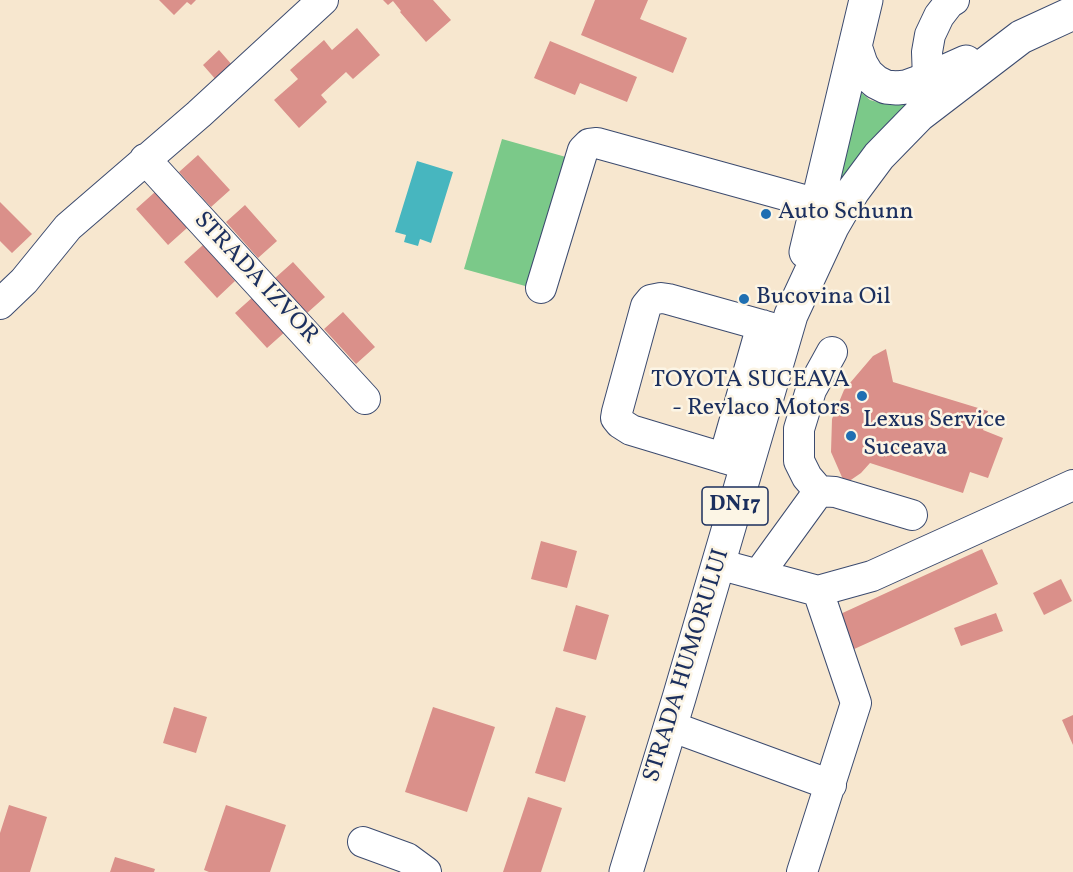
<!DOCTYPE html>
<style>
body{margin:0}
canvas{display:block;background:#f7e7cf}
</style>
<canvas width="1073" height="872"></canvas>
<script>
const ctx = document.querySelector('canvas').getContext('2d');
ctx.lineJoin = 'round';
function fill(path, color) { ctx.fillStyle = color; ctx.fill(path, 'evenodd'); }
const shape = rows => new Path2D(rows.map(r => 'M' + r).join(''));
function trace(path, color, width, dash) { ctx.strokeStyle = color; ctx.lineWidth = width; ctx.lineCap = dash ? 'butt' : 'round'; ctx.setLineDash(dash || []); ctx.stroke(path); }
function label(font, color, halo, rows, align = 'center') {
  ctx.font = font + ' Vollkorn,serif'; ctx.lineWidth = 5; ctx.setLineDash([]); ctx.textBaseline = 'middle'; ctx.strokeStyle = halo; ctx.fillStyle = color; for (const [text, x, y, turn = 0] of rows) {
    ctx.save(); ctx.translate(x, y); ctx.rotate((+turn || 0) * Math.PI / 180); ctx.textAlign = isNaN(turn) ? turn : align; if (halo) ctx.strokeText(text, 0, 0); ctx.fillText(text, 0, 0); ctx.restore();
  }
}
const green = shape([
 [853,77,862,93,870,100,881,103,896,105,909,103,828,217],
 [502,139,573,159,536,289,464,269]
]);
const water = shape([
 [417,161,453,172,431,243,420,239,418,246,404,242,406,235,395,232]
]);
const building = shape([
 [159,0,196,0,191,5,187,2,174,15],
 [383,0,433,0,451,20,426,42,400,12,401,11,393,1,388,5],
 [595,0,648,0,640,19,687,38,673,73,581,35],
 [357,28,380,55,353,79,346,72,321,95,327,102,299,128,274,100,298,79,290,70,324,40,332,50],
 [550,41,637,77,627,102,580,83,575,95,534,78],
 [219,50,233,66,217,81,203,65],
 [198,155,230,190,211,207,179,172],
 [155,192,187,228,168,245,136,209],
 [0,202,32,234,12,253,0,241],
 [245,205,277,241,258,258,226,222],
 [203,245,235,281,217,298,184,262],
 [293,262,325,297,306,314,274,279],
 [254,296,286,331,267,348,235,313],
 [343,312,375,347,356,364,324,329],
 [886,349,893,382,988,411,983,430,1003,438,988,478,970,472,963,493,870,463,861,473,845,484,831,452,832,419,844,390,873,356],
 [541,541,577,551,567,588,531,579],
 [982,549,998,584,852,650,836,616],
 [1061,579,1072,601,1044,615,1033,593],
 [576,605,609,615,596,660,563,651],
 [996,613,1003,631,961,646,954,628],
 [174,707,207,717,196,753,163,743],
 [433,707,495,727,467,812,405,792],
 [556,707,586,716,565,782,535,773],
 [1073,715,1073,745,1062,720],
 [528,797,562,808,541,872,503,872],
 [9,805,47,817,30,872,0,872,0,833],
 [226,805,286,825,270,872,209,872,204,870],
 [115,857,155,869,154,872,110,872]
]);
const minor = shape([
 [928,79,927,52,930,35,939,16,949,3,954,0],
 [145,159,365,399],
 [541,288,583,150,589,144,597,143,818,204],
 [0,304,24,281,68,227,199,114,323,0],
 [832,352,811,390,799,429,799,461,807,477,819,491,835,492,912,515],
 [724,458,762,325],
 [747,465,631,430,620,423,616,418,617,412,646,306,651,300,661,298,668,299,786,332],
 [718,564,818,591,872,576,1073,485],
 [758,575,819,491],
 [670,726,831,785],
 [363,842,407,858,426,872],
 [802,872,856,703,818,591]
]);
const major = shape([
 [855,46,861,64,867,74,876,82,886,87,897,88,906,87,928,79,966,62],
 [806,252,866,0],
 [626,872,679,698,791,315,832,227,853,191,879,156,919,115,1021,37,1073,13]
]);
const markers = [
 [766,214,6,"#1f6fb2"],
 [744,299,6,"#1f6fb2"],
 [862,396,6,"#1f6fb2"],
 [851,436,6,"#1f6fb2"]
];
const shields = [
 [735,506,66]
];
const shieldNames = [
 ["DN17",735,506]
];
const poiNames = [
 ["Auto Schunn",778,214],
 ["Bucovina Oil",756,299],
 ["TOYOTA SUCEAVA",850,382,"right"],
 ["- Revlaco Motors",850,410,"right"],
 ["Lexus Service",863,422],
 ["Suceava",863,450]
];
const streetNames = [
 ["STRADA IZVOR",255,279,47],
 ["STRADA HUMORULUI",688,666,-73]
];
fill(green, '#7bc989');
fill(water, '#47b6bf');
fill(building, '#da908a');
trace(minor, '#3c4b6f', 32);
trace(major, '#3c4b6f', 35);
trace(minor, '#fff', 30);
trace(major, '#fff', 33);
for (const [x, y, r, color] of markers) { const dot = new Path2D(); dot.arc(x, y, r, 0, 2 * Math.PI); ctx.fillStyle = color; ctx.fill(dot); trace(dot, '#fcf5e5', 2); }
for (const [x, y, w] of shields) { const box = new Path2D(); box.roundRect(x - w / 2, y - 19, w, 38, 4.5); ctx.fillStyle = '#fcf5e5'; ctx.fill(box); trace(box, '#1b2f5e', 1.5); }
label('bold 22px', '#1b2f5e', null, shieldNames);
label('24px', '#1b2f5e', '#fcf5e5', poiNames, 'left');
label('24px', '#1b2f5e', '#fcf5e5', streetNames);
</script>
